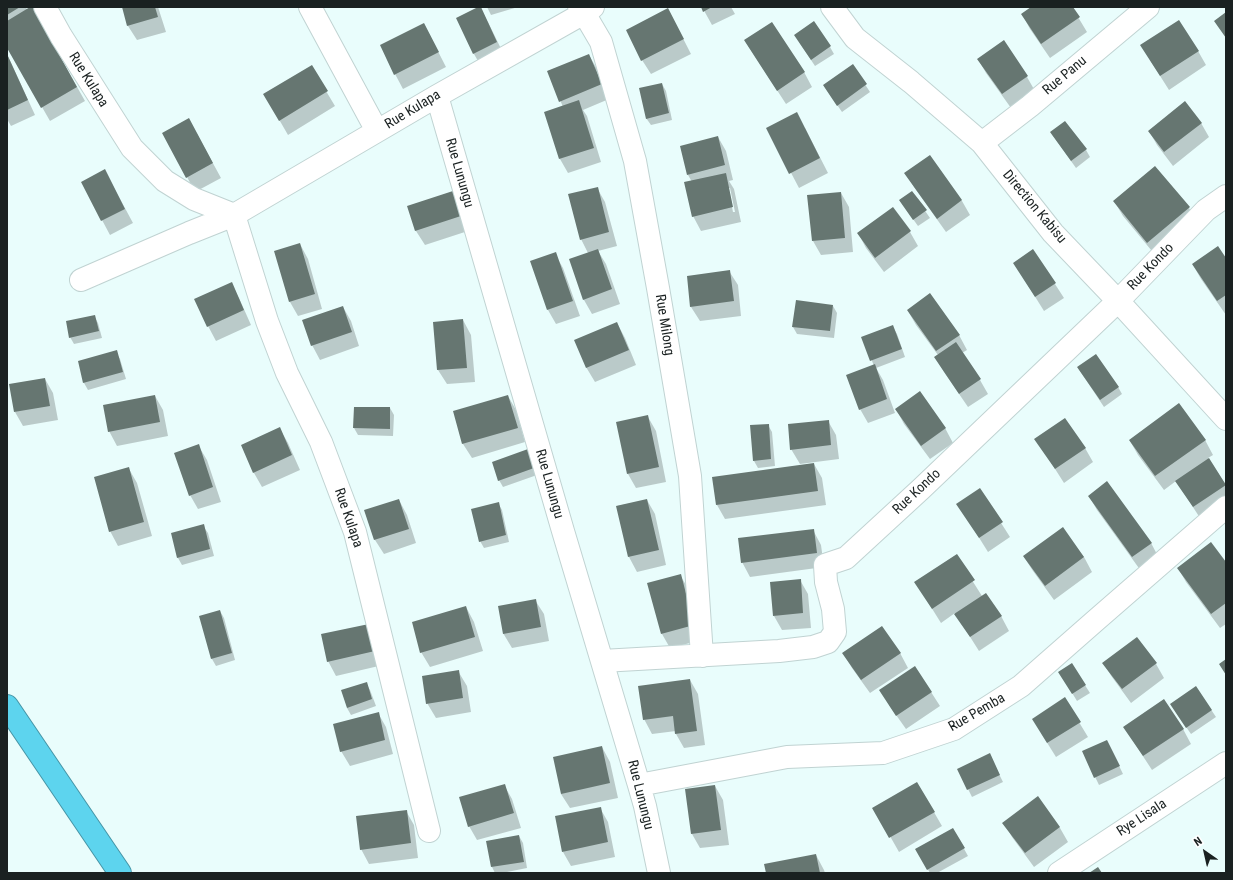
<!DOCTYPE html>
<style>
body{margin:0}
#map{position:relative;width:1233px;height:880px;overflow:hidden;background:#e9fdfc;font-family:"Roboto Condensed",sans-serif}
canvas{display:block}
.frame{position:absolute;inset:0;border:8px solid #1a2121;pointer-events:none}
.north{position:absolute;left:1185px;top:832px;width:40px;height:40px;-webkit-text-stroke:3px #fff;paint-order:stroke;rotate:326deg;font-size:11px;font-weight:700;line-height:16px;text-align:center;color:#1a2121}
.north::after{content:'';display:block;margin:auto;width:14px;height:18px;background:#1a2121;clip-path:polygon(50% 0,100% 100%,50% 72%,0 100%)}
</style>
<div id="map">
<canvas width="1233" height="880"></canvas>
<div class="frame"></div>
<div class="north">N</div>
</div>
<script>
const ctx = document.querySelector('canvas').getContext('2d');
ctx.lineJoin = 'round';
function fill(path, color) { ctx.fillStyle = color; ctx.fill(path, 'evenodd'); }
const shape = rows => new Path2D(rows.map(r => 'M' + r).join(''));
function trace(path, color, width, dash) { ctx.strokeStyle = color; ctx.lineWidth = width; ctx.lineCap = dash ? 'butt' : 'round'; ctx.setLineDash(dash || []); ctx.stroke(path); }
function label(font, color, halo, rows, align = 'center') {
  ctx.font = font + ' "Roboto Condensed",sans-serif'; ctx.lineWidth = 3; ctx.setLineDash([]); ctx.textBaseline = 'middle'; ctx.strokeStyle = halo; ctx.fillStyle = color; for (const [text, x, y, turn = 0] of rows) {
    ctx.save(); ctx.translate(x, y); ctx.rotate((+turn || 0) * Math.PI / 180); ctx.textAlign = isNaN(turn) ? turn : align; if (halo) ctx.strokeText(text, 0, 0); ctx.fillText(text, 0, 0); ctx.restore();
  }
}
const shadow = shape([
 [7,7,26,7,27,10,32,7,85,101,50,121,7,46],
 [123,7,158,7,166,32,137,40,128,26],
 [480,7,488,22,505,57,482,68,474,54,457,18],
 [487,7,518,7,491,15],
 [702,7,731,7,735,14,712,25],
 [1032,7,1072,7,1087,32,1050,58,1030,29,1022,14],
 [668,9,691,54,651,74,642,60],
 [424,24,446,67,403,89,395,74],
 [745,41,804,72,812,87,786,104],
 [799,42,830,47,834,54,815,66],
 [1198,51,1206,65,1169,90,1150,60],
 [7,54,35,115,11,126,7,119],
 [589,55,597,69,609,99,583,110,587,116,601,162,568,173,560,159,563,107,548,71],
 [978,59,1027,77,1035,91,1011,108,986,73],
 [311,66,335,106,288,135,273,109],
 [853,66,870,92,842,112,824,86],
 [662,84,666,91,672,120,651,125,646,118],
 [1201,123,1209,137,1173,166,1157,145,1149,131],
 [805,128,828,173,799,188,768,129],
 [1051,133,1086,150,1090,157,1076,168],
 [197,134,221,178,195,192,187,177],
 [718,137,726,151,733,180,729,181,734,189,741,222,701,231,693,216,692,182,688,175],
 [728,188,730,188,735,212,733,212],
 [930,156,962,201,970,215,946,232,914,187,906,173],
 [1155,168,1189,208,1197,222,1156,256,1123,216,1114,201],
 [105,171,133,223,110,235,102,220],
 [597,188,605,202,617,246,598,251,606,264,620,304,592,314,584,300,570,260,588,253,581,239],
 [455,191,471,230,425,245,416,231,409,206],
 [912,192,930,218,918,226,900,201],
 [841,193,849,207,853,252,821,255,813,241],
 [893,208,910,232,918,246,884,272,866,248,858,233],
 [300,244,308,259,322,309,298,316,290,302],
 [1033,250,1064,298,1044,311,1014,263],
 [555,254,563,268,580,316,556,324,548,310],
 [1226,260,1226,315,1201,279,1193,265],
 [729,271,738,285,741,316,700,321,691,307,688,277],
 [231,283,239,298,251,325,216,341,208,326],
 [833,306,837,313,834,338,797,334,793,327],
 [343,307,351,321,359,346,320,360,312,345],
 [908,311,959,335,967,350,962,353,980,380,988,394,968,407,944,372,935,357,938,355,916,325],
 [94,316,98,323,102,338,74,344,70,337],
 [463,320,471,335,475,382,447,384,438,370],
 [617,323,625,338,636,365,595,382,586,367],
 [893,327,897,334,905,357,876,368,883,380,895,413,868,423,860,409,874,366,863,338],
 [116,352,120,359,126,379,88,390,84,383,79,362],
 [1078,368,1118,387,1122,394,1104,407],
 [45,379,53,393,58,420,23,426,15,412],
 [155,396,163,410,168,436,117,446,109,431],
 [508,396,516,410,525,442,472,458,463,444,454,412],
 [355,408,390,408,394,415,393,436,358,435,354,428],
 [896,409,945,428,953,443,930,459,904,424],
 [648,417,656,431,666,482,636,488,628,474],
 [828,421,836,435,839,459,800,464,791,449],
 [768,425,772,432,775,466,758,468,754,461],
 [280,429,288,443,300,470,262,487,254,473,242,446],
 [1036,439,1085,448,1093,462,1064,483],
 [1205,440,1213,455,1208,458,1226,485,1226,505,1202,521,1176,481,1164,490,1138,455,1130,441],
 [198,445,207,460,221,502,198,509,190,495],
 [528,450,537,475,503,487,499,480],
 [814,464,822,478,826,505,725,519,717,505,713,478],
 [129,469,137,483,152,536,118,546,110,531],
 [980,490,1010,537,988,552,958,504],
 [1089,496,1151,543,1159,558,1141,571,1097,510],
 [399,500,407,515,416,543,384,554,375,540,366,511],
 [647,500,655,514,666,565,637,572,629,557,617,506],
 [498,503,502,510,509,542,484,548,480,541],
 [203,526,208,533,214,556,182,565,178,558,172,534],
 [1062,529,1084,557,1092,572,1054,600,1033,571,1024,557],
 [813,530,821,545,824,567,750,577,742,562],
 [956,555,982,596,1001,616,1009,631,979,651,955,613,941,623,916,583],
 [1226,564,1226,624,1220,628,1186,582,1178,568],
 [680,575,689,590,702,640,670,648,662,634],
 [800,580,808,594,811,628,782,630,774,616],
 [535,600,544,614,549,641,512,648,503,633],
 [466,607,474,622,483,651,430,667,421,652],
 [220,611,224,618,235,660,216,666,212,659],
 [377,639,383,665,336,676,328,661],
 [843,653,900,653,908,668,870,693,852,668],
 [1103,663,1156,664,1164,678,1131,703,1112,677],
 [1072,665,1090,693,1077,701,1060,673],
 [458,671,467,686,471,712,436,718,427,703],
 [690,680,698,694,705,745,684,748,676,734,676,731,652,734,644,719],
 [366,683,370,690,376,706,351,715,347,708],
 [1196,687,1216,717,1191,734,1175,711],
 [931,692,940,706,906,729,889,705],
 [1065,699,1088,737,1056,757,1041,733],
 [378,713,386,727,393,754,350,766,341,751],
 [1183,729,1191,744,1152,770,1133,741],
 [1107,741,1123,774,1099,785,1083,752],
 [602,747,610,762,618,798,570,808,561,794],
 [993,762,1003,782,972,797,958,769],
 [917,783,942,826,899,852,874,808],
 [504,785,512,799,521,828,477,840,469,826],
 [715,786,723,800,729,845,700,848,692,834,686,790],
 [1038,798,1060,828,1068,842,1034,867,1012,837,1004,823],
 [600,808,608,822,615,857,571,866,563,852],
 [406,811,414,825,418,858,369,864,361,849],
 [953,829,968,856,937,873,930,873,917,850],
 [519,836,523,843,527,868,502,873,495,873,492,867,488,842],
 [816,855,824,870,825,873,767,873]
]);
const building = shape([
 [7,7,20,7,7,15],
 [30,7,33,7,77,87,41,108,7,48,7,21],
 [122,7,155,7,158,17,127,26],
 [478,7,481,7,497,42,473,54,456,18],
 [701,7,712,7,703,12],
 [1031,7,1073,7,1080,17,1041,44,1021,14],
 [668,8,684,39,641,61,626,30],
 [1226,12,1226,38,1214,21],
 [1179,20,1199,51,1160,76,1140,45],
 [814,21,831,46,811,60,794,35],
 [772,22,805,72,777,91,744,40],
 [424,23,439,52,394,75,380,45],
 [1004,40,1028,76,1002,94,977,59],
 [7,54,28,100,7,110],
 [589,54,602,84,559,102,547,71],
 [853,64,867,84,837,106,823,85],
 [312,65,328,91,279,121,263,94],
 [662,83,669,113,646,119,639,88],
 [579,100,594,148,559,159,544,112],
 [1185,101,1202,123,1164,152,1148,131],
 [797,112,820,158,789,174,766,128],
 [189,118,213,163,186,178,162,133],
 [1065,121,1087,149,1071,161,1050,132],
 [718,136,725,165,687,175,680,146],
 [930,155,962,200,937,219,904,173],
 [1155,166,1190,207,1147,243,1113,201],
 [105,169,125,209,101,221,81,182],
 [726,173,733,207,692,217,684,182],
 [598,187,609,232,580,240,568,194],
 [456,190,464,215,415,231,407,206],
 [912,191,927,210,913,220,899,200],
 [841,192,845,238,812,241,807,195],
 [893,207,911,231,875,258,857,233],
 [300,243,315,294,289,302,274,251],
 [1218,246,1226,258,1226,295,1217,301,1192,264],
 [598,249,612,289,583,300,569,259],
 [1033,249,1056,283,1035,297,1013,263],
 [556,252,573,301,547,310,530,261],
 [730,270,734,301,690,307,687,276],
 [232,282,244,310,207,327,194,299],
 [930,293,960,335,936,351,907,310],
 [796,300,833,305,830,331,792,327],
 [343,306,352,332,311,346,302,320],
 [95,315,99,331,69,338,66,321],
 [463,319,467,368,437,370,433,322],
 [617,322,629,350,586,368,574,340],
 [893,325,902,349,870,361,861,337],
 [956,342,981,379,959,394,934,357],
 [117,350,123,372,83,383,78,361],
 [1096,354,1119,387,1100,400,1077,367],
 [875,364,887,399,859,410,846,375],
 [45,378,50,406,14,412,9,384],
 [920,391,946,428,921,446,895,409],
 [155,395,160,422,108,432,103,405],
 [508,395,518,428,462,444,453,411],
 [1179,403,1206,440,1155,476,1129,440],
 [354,407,390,407,390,429,353,428],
 [648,415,659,467,627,474,616,422],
 [1065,418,1086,448,1055,469,1034,439],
 [829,420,831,445,790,450,788,424],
 [769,424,771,459,753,461,750,425],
 [280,427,292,455,253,473,241,445],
 [199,444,213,487,189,496,174,453],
 [528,449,534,468,498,481,492,462],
 [1209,458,1226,485,1193,507,1175,481],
 [814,463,818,491,716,505,712,477],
 [129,467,144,522,109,532,94,477],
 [1107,481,1152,543,1132,557,1088,496],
 [980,488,1003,522,979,538,956,504],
 [399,499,409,529,374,540,364,510],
 [647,499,659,550,628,557,616,506],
 [499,502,506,535,479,542,471,509],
 [204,524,210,549,177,558,171,533],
 [1063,527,1084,557,1045,586,1023,556],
 [814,529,817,553,741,563,738,538],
 [1211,542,1226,562,1226,603,1211,614,1177,568],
 [957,554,975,580,932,609,914,582],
 [681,574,694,625,661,634,647,583],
 [801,579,803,613,773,616,770,582],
 [986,593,1002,616,970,637,954,614],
 [536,599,541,627,503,634,498,606],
 [466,606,475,637,420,653,412,622],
 [220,610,232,653,211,659,199,616],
 [369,624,375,651,327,662,321,634],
 [882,626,901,653,861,680,842,653],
 [1137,637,1157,663,1122,689,1102,663],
 [1226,659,1226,675,1219,664],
 [1072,663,1086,685,1072,694,1058,672],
 [915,666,932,692,896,716,879,690],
 [459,670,463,698,426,704,422,676],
 [690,679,697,731,675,734,673,716,643,720,638,686],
 [367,682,372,699,347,708,341,690],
 [1196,686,1212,710,1186,728,1170,704],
 [1065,697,1081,722,1047,743,1032,719],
 [1164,699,1184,729,1143,756,1123,727],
 [379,712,385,740,340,752,333,724],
 [1107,740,1120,766,1094,778,1082,751],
 [602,746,610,783,561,794,553,757],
 [990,753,1000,775,967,790,957,769],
 [917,782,935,812,889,838,872,808],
 [505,784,514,813,468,827,459,797],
 [715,785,721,830,691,834,685,789],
 [1038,796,1060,827,1025,853,1002,823],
 [601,807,608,842,562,852,555,816],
 [407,810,411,843,360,850,356,816],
 [953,828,965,848,927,870,915,849],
 [519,835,524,862,491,867,486,841],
 [816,854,820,873,766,873,764,864],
 [1098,867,1102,873,1089,873]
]);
const minor = shape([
 [45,7,61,36,132,148,165,181,194,199,234,215,267,321,287,373,321,442,355,532,429,831],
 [310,7,377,131],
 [579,7,584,13,601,42,635,161,658,288,690,476,702,656],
 [832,7,855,38,911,82,982,143,1053,233,1118,301,1226,419],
 [437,96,563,531,639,785,645,806,659,873],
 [982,143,1030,106,1148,7],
 [81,280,189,233,234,215,437,96,584,13,593,7],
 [602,661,779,651,813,647,828,642,835,632,833,609,826,582,825,565,846,558,921,489,1118,301,1206,210,1226,196],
 [639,785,787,757,883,753,954,729,1021,686,1095,621,1226,507],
 [1059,873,1226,763]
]);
const highway = shape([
 [7,706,120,873]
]);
const streetNames = [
 ["Rue Panu",1065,76,-40],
 ["Rue Kulapa",88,80,58],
 ["Rue Kulapa",413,110,-31],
 ["Rue Lunungu",459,173,74],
 ["Direction Kabisu",1034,207,50],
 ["Rue Kondo",1151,267,-46],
 ["Rue Milong",664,325,81],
 ["Rue Lunungu",549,484,74],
 ["Rue Kondo",917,492,-43],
 ["Rue Kulapa",348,518,71],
 ["Rue Pemba",977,713,-30],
 ["Rue Lunungu",640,795,76],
 ["Rye Lisala",1142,818,-33]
];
fill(shadow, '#0003');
fill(building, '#667671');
trace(minor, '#c0d3d2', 24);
trace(highway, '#4695a6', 24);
trace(minor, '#fff', 22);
trace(highway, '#5dd4ee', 22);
label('14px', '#1a2121', '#fff', streetNames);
</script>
